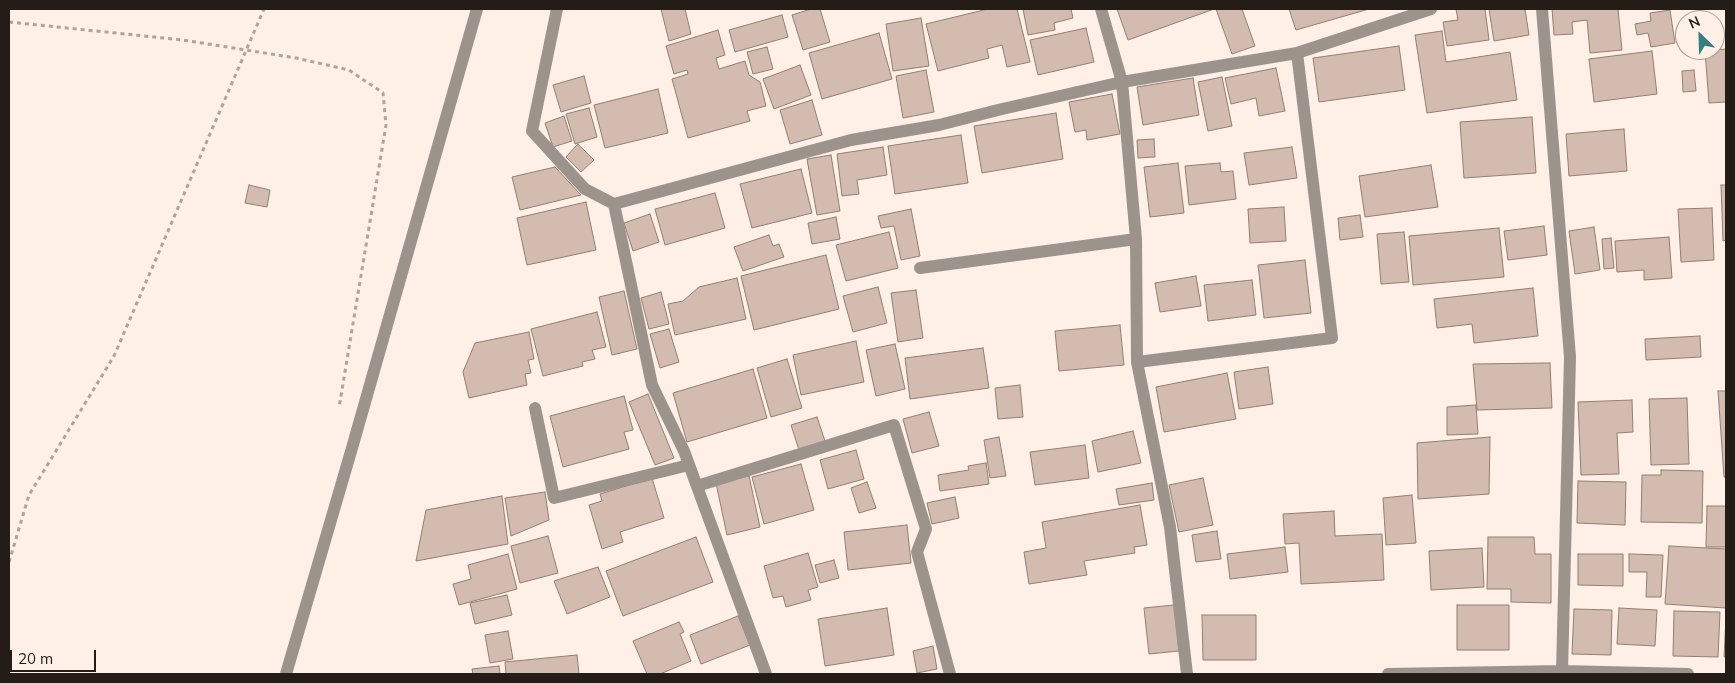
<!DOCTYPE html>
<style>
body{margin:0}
#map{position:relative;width:1735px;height:683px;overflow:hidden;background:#feefe7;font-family:Mulish,sans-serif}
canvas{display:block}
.frame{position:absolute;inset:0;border:10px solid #241c17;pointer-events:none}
.north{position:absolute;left:1675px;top:10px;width:50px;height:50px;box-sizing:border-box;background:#feefe7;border:1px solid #a79b94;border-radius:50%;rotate:336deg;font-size:14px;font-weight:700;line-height:20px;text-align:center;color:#241c17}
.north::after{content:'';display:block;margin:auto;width:18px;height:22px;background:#357e83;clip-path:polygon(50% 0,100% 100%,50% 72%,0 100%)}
.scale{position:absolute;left:10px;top:650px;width:86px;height:22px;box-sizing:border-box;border:2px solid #241c17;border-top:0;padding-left:6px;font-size:15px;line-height:18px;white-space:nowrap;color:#241c17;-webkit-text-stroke:4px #feefe7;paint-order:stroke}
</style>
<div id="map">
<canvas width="1735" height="683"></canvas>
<div class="frame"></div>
<div class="north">N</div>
<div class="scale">20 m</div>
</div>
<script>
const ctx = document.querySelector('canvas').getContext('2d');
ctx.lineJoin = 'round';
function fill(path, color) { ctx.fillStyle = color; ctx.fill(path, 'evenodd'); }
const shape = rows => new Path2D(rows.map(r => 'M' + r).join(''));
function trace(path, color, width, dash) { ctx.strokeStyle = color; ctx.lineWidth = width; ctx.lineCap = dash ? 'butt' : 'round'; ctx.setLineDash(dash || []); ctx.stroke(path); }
const building = shape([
 [661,9,685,9,691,34,669,41,661,9],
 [811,9,820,9,830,42,803,50,792,15,811,9],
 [988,9,1017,9,1030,62,1007,67,1002,45,987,49,989,58,938,71,926,24,988,9],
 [1023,9,1071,9,1073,18,1054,23,1055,30,1028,35,1023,9],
 [1117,9,1214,9,1128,40,1117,9],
 [1216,9,1242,9,1255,46,1232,54,1216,9],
 [1289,9,1369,9,1296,30,1289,9],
 [1456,9,1485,9,1489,40,1447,46,1443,22,1458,20,1456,9],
 [1489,9,1525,9,1529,35,1494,41,1489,9],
 [1552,9,1618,9,1622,50,1590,53,1587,20,1572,22,1573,34,1554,35,1552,9],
 [1670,10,1675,43,1651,47,1648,33,1637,35,1635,24,1651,21,1650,13,1670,10],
 [782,15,788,37,735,52,729,30,782,15],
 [921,18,929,66,893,71,886,24,921,18],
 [1086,28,1094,62,1038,75,1030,40,1086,28],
 [718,30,725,55,716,58,719,69,745,61,749,75,760,82,766,106,747,111,750,121,688,138,672,79,688,74,687,70,674,74,666,46,718,30],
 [1442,31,1446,62,1510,52,1517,100,1427,113,1415,35,1442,31],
 [879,33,892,79,822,99,809,53,879,33],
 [1399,46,1405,90,1319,102,1313,58,1399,46],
 [767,47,773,69,753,74,747,52,767,47],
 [1726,49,1726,102,1709,103,1705,51,1726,49],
 [1652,51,1657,94,1594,102,1589,59,1652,51],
 [800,65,811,95,774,109,763,79,800,65],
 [1276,68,1285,111,1259,116,1256,98,1231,104,1225,78,1276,68],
 [926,70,934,112,903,118,896,76,926,70],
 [1694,70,1696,91,1683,92,1682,71,1694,70],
 [584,76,591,103,561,112,553,85,584,76],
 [1222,77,1232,126,1208,131,1198,82,1222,77],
 [1193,78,1199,115,1143,125,1137,87,1193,78],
 [658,89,668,133,605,148,594,105,658,89],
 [1112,94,1120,134,1087,140,1086,130,1075,132,1069,102,1112,94],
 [812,100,822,135,790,144,780,110,812,100],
 [589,108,597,137,575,144,566,114,589,108],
 [1056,113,1063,159,982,173,974,126,1056,113],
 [564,116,572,141,553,147,545,123,564,116],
 [1532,117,1536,173,1464,178,1460,122,1532,117],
 [1624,129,1627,171,1569,176,1566,134,1624,129],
 [961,135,968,183,895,194,888,146,961,135],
 [1154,139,1155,157,1138,158,1137,140,1154,139],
 [578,144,594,160,581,172,566,157,578,144],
 [883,147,887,175,857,180,859,194,842,196,837,154,883,147],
 [1292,147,1297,178,1249,185,1244,153,1292,147],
 [831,155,840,211,817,215,807,159,831,155],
 [1178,163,1184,213,1150,217,1144,167,1178,163],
 [1220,163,1221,172,1233,171,1236,199,1189,205,1185,166,1220,163],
 [1431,165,1438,207,1365,217,1359,176,1431,165],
 [555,167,581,195,520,210,512,177,555,167],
 [801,169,812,213,752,228,740,184,801,169],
 [249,185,270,190,267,207,245,203,249,185],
 [1721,185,1726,185,1726,240,1723,241,1721,185],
 [715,193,725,228,665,245,655,209,715,193],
 [586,202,596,250,527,265,517,218,586,202],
 [1284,207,1286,241,1250,243,1248,209,1284,207],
 [1712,208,1714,260,1681,262,1678,209,1712,208],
 [911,209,920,256,901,260,894,226,881,228,878,216,911,209],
 [650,214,659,242,633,251,624,223,650,214],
 [1360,215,1363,237,1340,240,1338,218,1360,215],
 [836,217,840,239,812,244,808,223,836,217],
 [1544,226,1547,255,1508,260,1504,231,1544,226],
 [1594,227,1600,270,1575,274,1569,231,1594,227],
 [1499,228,1504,277,1413,285,1409,236,1499,228],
 [889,232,898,268,846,281,836,245,889,232],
 [1404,232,1409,282,1381,284,1377,234,1404,232],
 [769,235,773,246,779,244,784,257,743,271,734,247,769,235],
 [1669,237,1672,278,1644,280,1644,270,1617,272,1615,241,1669,237],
 [1611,238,1614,268,1604,269,1602,239,1611,238],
 [826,255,839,309,754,330,741,276,826,255],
 [1305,260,1311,313,1264,318,1258,265,1305,260],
 [1196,276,1201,306,1160,312,1155,283,1196,276],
 [737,278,746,319,675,335,668,304,683,301,699,287,737,278],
 [1252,280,1256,315,1208,321,1204,285,1252,280],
 [878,287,887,323,853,332,843,296,878,287],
 [1533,288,1538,336,1474,343,1472,324,1437,328,1434,299,1533,288],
 [916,290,923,338,898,342,891,293,916,290],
 [624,291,637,349,612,355,599,297,624,291],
 [661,292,669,324,649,329,641,298,661,292],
 [597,312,606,347,592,350,595,359,582,362,583,366,543,376,531,329,597,312],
 [1120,325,1124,365,1059,371,1055,331,1120,325],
 [669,329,679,362,660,368,650,334,669,329],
 [529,332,534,359,528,360,531,373,525,374,527,385,469,398,463,372,475,343,529,332],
 [1700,336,1701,357,1646,360,1645,339,1700,336],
 [856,341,864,382,801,395,793,355,856,341],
 [895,344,905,389,876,396,866,350,895,344],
 [983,348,989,388,910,399,905,358,983,348],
 [787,359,802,408,771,417,757,368,787,359],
 [1550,363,1552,408,1477,410,1473,364,1550,363],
 [1268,367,1273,404,1239,409,1234,372,1268,367],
 [753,369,767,418,687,442,673,393,753,369],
 [1227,373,1236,419,1164,432,1156,387,1227,373],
 [1020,385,1023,417,998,419,995,388,1020,385],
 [1718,391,1726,391,1726,477,1724,477,1718,391],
 [648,394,674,458,655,465,629,402,648,394],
 [624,396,633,430,624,432,629,449,563,467,550,416,624,396],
 [1687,398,1689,464,1651,465,1649,399,1687,398],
 [1632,400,1633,432,1617,433,1619,474,1581,475,1578,402,1632,400],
 [1476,405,1478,434,1447,435,1447,407,1476,405],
 [929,412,939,446,912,453,903,419,929,412],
 [817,417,825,441,799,450,791,425,817,417],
 [1133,431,1141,463,1098,472,1092,441,1133,431],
 [999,437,1006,476,990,478,984,440,999,437],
 [1490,437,1489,494,1418,499,1417,443,1490,437],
 [1085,445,1089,478,1035,485,1030,452,1085,445],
 [856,450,864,479,828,489,820,460,856,450],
 [986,463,989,484,940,491,938,475,969,470,968,466,986,463],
 [801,464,814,510,764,524,752,477,801,464],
 [1661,470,1703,471,1702,523,1641,522,1642,475,1661,475,1661,470],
 [749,476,760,527,727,535,716,483,749,476],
 [652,478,664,518,620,532,623,542,602,549,589,505,602,501,600,494,652,478],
 [1203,478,1213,525,1179,532,1169,485,1203,478],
 [1578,481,1626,482,1625,525,1577,523,1578,481],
 [867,482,876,508,859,513,851,488,867,482],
 [1152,483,1154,500,1119,505,1116,489,1152,483],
 [545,492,549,520,511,536,505,498,545,492],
 [1412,495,1416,543,1386,545,1383,498,1412,495],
 [502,496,508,544,416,561,426,510,502,496],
 [955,497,959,518,932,524,927,503,955,497],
 [1140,505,1147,545,1134,547,1135,553,1084,561,1087,575,1029,584,1024,552,1046,548,1042,522,1140,505],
 [1707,506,1726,506,1726,547,1706,547,1707,506],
 [1334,511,1335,536,1382,534,1384,580,1301,584,1299,543,1285,544,1283,514,1334,511],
 [907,525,911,563,848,570,844,532,907,525],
 [1217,531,1221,559,1196,562,1192,535,1217,531],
 [548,536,558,573,520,583,511,546,548,536],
 [696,537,713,582,623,616,606,571,696,537],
 [1488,537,1534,537,1535,554,1551,554,1551,603,1511,602,1511,589,1487,589,1488,537],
 [1669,546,1726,549,1726,608,1665,604,1669,546],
 [1285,547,1288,572,1230,579,1227,554,1285,547],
 [1482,548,1484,587,1431,590,1429,551,1482,548],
 [808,553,818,587,808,590,811,600,786,607,783,596,773,598,764,566,808,553],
 [508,554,517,589,459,605,453,584,471,579,468,565,508,554],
 [1578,554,1623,554,1623,586,1578,585,1578,554],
 [1629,554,1663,555,1661,597,1646,597,1647,572,1629,572,1629,554],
 [834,560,839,578,820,583,815,565,834,560],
 [598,567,610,597,567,614,554,581,598,567],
 [507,595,512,615,475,624,470,603,507,595],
 [1174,605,1179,651,1149,654,1144,608,1174,605],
 [1457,605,1509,605,1509,650,1457,650,1457,605],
 [887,608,894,655,825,666,818,619,887,608],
 [1619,608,1657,610,1655,646,1617,644,1619,608],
 [1574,609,1612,610,1611,655,1572,654,1574,609],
 [1674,611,1720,612,1718,657,1673,656,1674,611],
 [1202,615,1256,615,1256,660,1203,660,1202,615],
 [738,616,750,645,701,664,690,635,738,616],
 [1726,617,1726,657,1724,657,1726,617],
 [679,622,684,632,680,634,691,661,660,674,647,674,633,641,679,622],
 [508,631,513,659,490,663,485,635,508,631],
 [933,646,937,669,917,673,913,651,933,646],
 [577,655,579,674,506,674,505,662,577,655],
 [499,666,500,674,473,674,472,669,499,666]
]);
const path = shape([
 [9,22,183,40,296,58,349,70,383,93,386,125,339,408],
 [9,562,29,495,114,356,264,9]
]);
const minor = shape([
 [557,9,532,131,585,189,614,204,851,140,939,125,1002,109,1122,82,1297,53,1431,9],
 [1101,9,1122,82,1136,239,1137,362,1170,527,1187,674],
 [1542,9,1570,357,1562,671],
 [614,204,652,385,684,451,766,674],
 [920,268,1136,239],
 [1137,362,1332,338,1297,53],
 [535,408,554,498,689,465],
 [697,486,894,425,926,529,917,552,950,674],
 [286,674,352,448,477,9],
 [1388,674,1562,671,1688,674]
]);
fill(building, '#d3bcaf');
trace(building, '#937e71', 1);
trace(path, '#afa39c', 3, [4, 4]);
trace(minor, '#9d938d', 12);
</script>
